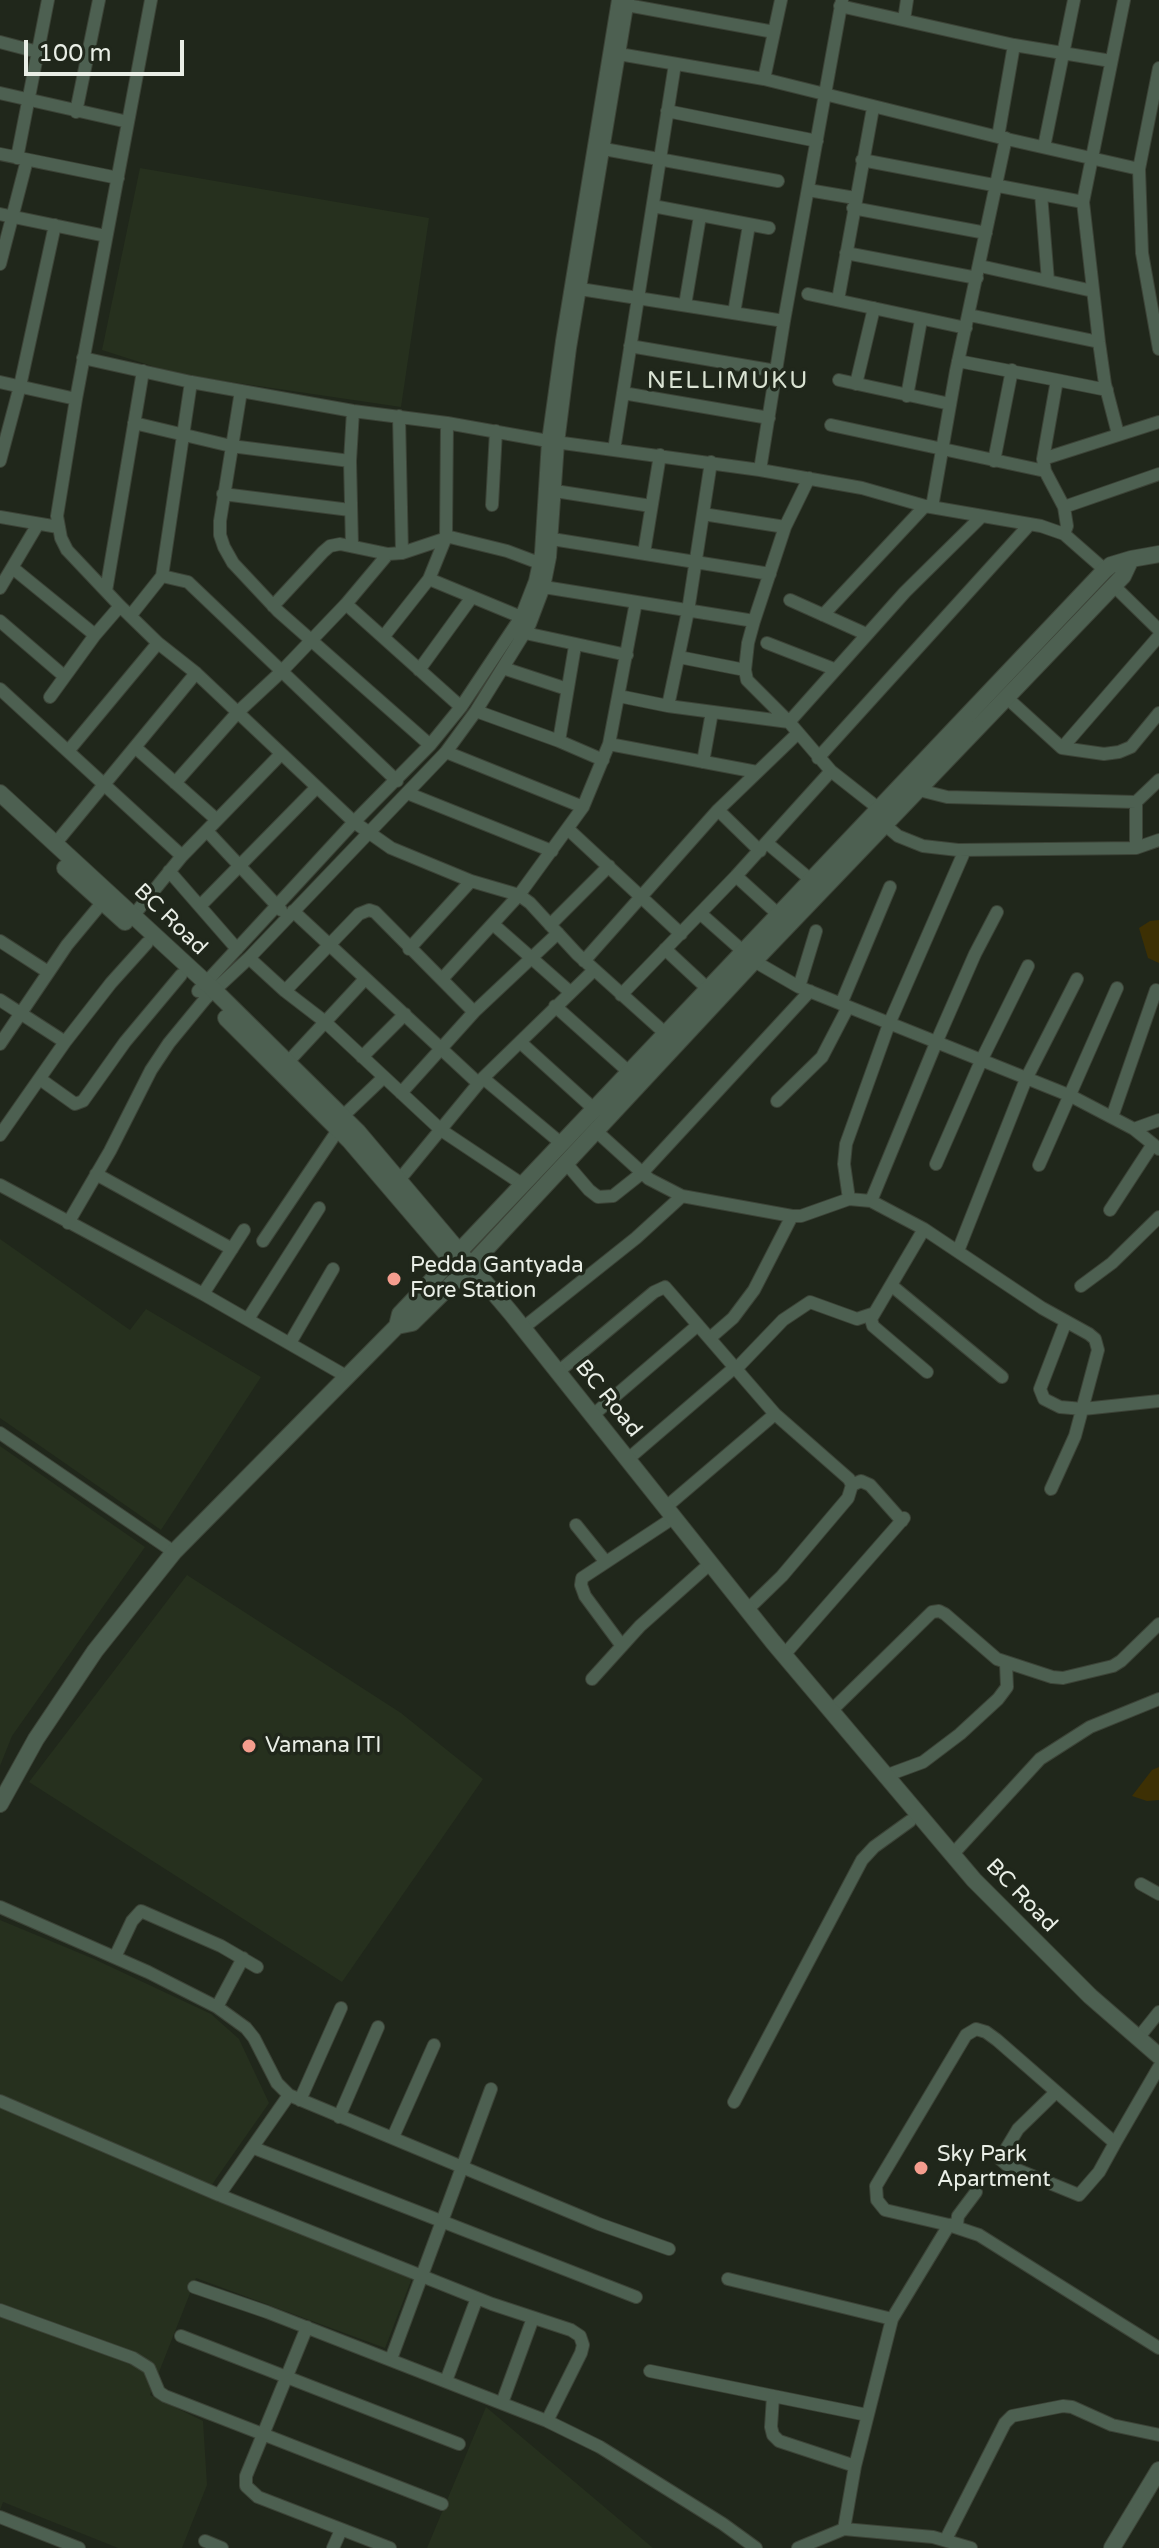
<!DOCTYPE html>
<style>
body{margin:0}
#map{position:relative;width:1159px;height:2548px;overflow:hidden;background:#20271b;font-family:"Varela Round",sans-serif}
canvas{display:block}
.scale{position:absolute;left:24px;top:40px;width:160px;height:36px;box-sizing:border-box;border:4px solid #e9eee6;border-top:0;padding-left:10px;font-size:24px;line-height:28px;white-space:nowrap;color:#e9eee6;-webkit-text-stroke:6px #20271b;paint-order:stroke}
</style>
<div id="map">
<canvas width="1159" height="2548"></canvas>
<div class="scale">100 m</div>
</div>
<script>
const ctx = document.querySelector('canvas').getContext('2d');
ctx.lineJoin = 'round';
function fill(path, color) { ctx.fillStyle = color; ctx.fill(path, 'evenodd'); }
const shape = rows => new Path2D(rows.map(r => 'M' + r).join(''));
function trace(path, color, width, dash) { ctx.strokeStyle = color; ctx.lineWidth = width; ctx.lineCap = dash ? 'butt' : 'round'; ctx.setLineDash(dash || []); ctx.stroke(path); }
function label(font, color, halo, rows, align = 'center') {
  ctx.font = font + ' "Varela Round",sans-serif'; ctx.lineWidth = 7; ctx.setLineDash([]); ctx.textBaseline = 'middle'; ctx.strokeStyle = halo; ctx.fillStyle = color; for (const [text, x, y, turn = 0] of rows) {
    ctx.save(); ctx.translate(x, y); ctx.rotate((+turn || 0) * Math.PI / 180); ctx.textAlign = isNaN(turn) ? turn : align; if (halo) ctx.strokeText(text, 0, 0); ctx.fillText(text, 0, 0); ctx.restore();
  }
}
const built = shape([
 [140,168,429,218,401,407,177,374,102,350],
 [0,1239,130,1330,146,1309,261,1377,161,1530,0,1418],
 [0,1446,145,1547,12,1736,0,1766],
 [187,1575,401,1713,483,1779,342,1982,29,1782],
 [0,1920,94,1959,211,2014,239,2039,269,2103,204,2196,412,2278,385,2348,196,2278,150,2395,203,2421,207,2485,182,2548,118,2548,3,2502,0,2510],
 [486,2407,653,2548,427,2548]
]);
const green = shape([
 [1159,920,1159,963,1148,958,1139,928,1150,921],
 [1159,1767,1159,1800,1147,1801,1132,1796,1152,1770]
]);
const minor = shape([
 [151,0,76,399,57,516,61,538,67,550,120,606,158,643,196,673,354,822,391,848,471,881,519,895,530,903,577,954,666,1034,671,1040],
 [627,5,774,32],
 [840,6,1014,45,998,137,1139,169],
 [904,20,907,0],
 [0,42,38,52],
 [1014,45,1111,61],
 [619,54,764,79,998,137],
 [1159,68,1139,169,1142,253,1159,349],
 [764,79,781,0],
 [0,93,128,122],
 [667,111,817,141],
 [76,112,99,0],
 [1044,147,1074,0],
 [604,149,778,181],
 [0,154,118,178],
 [17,158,48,0],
 [862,160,1083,202],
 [808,190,855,198],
 [1041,194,1048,281],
 [653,206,769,228],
 [853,208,986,233],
 [0,214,106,236],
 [846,253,977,278],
 [0,264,27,160],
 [980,266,1093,291],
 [580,289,784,321],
 [808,294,966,328],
 [838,300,873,108],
 [685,305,700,216],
 [734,313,749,225],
 [969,315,1099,342],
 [630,346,776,371],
 [83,358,191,382,353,411,447,423,548,441,760,470,862,488,925,506,1041,526,1064,534,1105,570],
 [958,361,1057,380,1043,459,1045,471,1064,507,1067,526,1064,534],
 [839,380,950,404],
 [1057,380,1107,390],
 [0,382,76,399],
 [856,384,874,308],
 [241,391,220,521,220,535,224,547,233,563,278,611,430,745],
 [623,393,769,418],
 [907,396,921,320],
 [399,416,402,553],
 [134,423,231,446,350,461],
 [831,425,1045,471],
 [1118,434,1105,384,1099,342,1083,202,1124,0],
 [614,450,675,64],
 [1043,459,1159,422],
 [0,461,20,386,55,225],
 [994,461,1012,370],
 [760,470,784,321,842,0],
 [809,478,785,527,754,621,748,643,745,670,747,680,789,722,831,771,878,808],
 [555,491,651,506],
 [223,494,350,510],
 [492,505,496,431],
 [932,507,956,371,1006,138],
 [1064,507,1159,474],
 [703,514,785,527],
 [0,517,58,527],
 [552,539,770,574],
 [352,546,350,461,353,411],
 [644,553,660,455],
 [14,569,95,635],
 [162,576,188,582,397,781],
 [429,579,521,617],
 [1113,585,1159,630],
 [544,587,754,621],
 [0,588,38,524],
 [106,591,143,371],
 [790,600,866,634],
 [346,604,461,707],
 [273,606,323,552,330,546,340,544,388,554,402,553,450,537,507,551,539,563],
 [131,615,162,576,191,382],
 [823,615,925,506],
 [0,621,64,676],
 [525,633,627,655],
 [384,636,429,579,446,537,447,423],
 [767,643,834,669],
 [679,657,745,670],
 [503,668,567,689],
 [419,670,472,597],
 [0,689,182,856],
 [619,696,668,706,789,722,905,592,982,516],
 [50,697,95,635,120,606],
 [1006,697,1062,748,1159,636],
 [668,706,688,611,711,462],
 [476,711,559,741,603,760],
 [559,741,575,646],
 [609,744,757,772],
 [136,748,217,820],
 [1062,748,1104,754,1119,752,1131,747,1159,713],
 [69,750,158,643],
 [446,752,583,807],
 [818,758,1030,524],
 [703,762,712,712],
 [175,783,238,712,281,672,346,604,388,554],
 [919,790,947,797,1136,802,1159,780],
 [407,793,552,851],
 [1136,802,1136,848],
 [718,810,760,851],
 [885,825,898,836,923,846,958,850,1136,848,1159,840],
 [569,830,681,934],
 [207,831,281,910],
 [767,843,811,880],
 [55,844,196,673],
 [169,871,237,949],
 [736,876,779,915],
 [200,906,316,788],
 [293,911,478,1083],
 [701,914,754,961,799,987,1071,1096,1134,1129,1159,1149],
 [133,916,182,856,281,754],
 [494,925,570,992],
 [550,925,609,866],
 [0,941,48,972],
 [409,949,471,881],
 [665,949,708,989],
 [249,958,285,991,324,1021,441,1130,522,1184],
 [584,961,718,810,798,733],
 [442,979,519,895,583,807,609,744,636,602],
 [799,987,816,931],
 [198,991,354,822,430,745,461,707,521,617,535,581,541,553,548,441,562,341,618,0],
 [285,991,359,914,369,910,375,912,474,1012],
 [621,995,736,876,831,771],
 [0,1000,65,1042],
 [841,1004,890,887],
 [555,1006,629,1072],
 [520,1042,594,1109],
 [0,1044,67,945,106,898],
 [362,1057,405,1014],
 [288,1062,365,979],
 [483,1078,562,1144],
 [40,1079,75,1104,83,1101,125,1042,181,975],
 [401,1093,474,1012,558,933],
 [777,1101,822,1057,848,1007],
 [342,1117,384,1077],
 [1112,1117,1156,990],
 [1134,1129,1159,1120],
 [595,1130,649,1179,682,1196,792,1216,801,1216,849,1199,871,1201,924,1229,1042,1308,1089,1334,1095,1339,1098,1350,1075,1436,1051,1489],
 [0,1135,65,1042,111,983,147,943],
 [565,1162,589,1190,598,1197,613,1196,642,1173,810,991],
 [936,1164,981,1061,1028,966],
 [1039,1165,1117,988],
 [96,1174,232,1249],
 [400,1179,483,1078,594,970],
 [0,1185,203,1294,346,1376],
 [849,1199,844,1164,846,1144,889,1024,965,850],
 [871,1201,936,1043,975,954,997,912],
 [1110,1210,1153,1144],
 [68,1223,110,1151,151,1070,169,1043,206,998,249,958,446,752,476,711,530,624,544,587,550,557,558,443,570,348,628,0],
 [924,1229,871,1319,873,1326,927,1372],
 [263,1241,338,1130],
 [958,1251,1026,1079,1077,979],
 [891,1285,1002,1377],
 [1081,1286,1112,1263,1159,1217],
 [203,1294,244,1230],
 [248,1319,319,1208],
 [1066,1321,1040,1389,1044,1399,1060,1407,1083,1409,1159,1401],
 [523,1328,636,1238,682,1196],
 [710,1338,733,1318,754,1290,792,1216],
 [290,1343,333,1269],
 [558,1372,654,1292,665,1287,775,1414,849,1479,852,1485,848,1498,782,1576,747,1610],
 [593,1415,698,1325],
 [0,1433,174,1552],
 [628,1459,734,1368,736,1369,783,1320,810,1302,857,1319,872,1314],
 [852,1485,861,1481,870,1485,902,1521],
 [666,1507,775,1414],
 [576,1525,605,1561],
 [622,1646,585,1596,581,1585,582,1578,667,1522],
 [784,1655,904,1518],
 [592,1679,640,1626,704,1569],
 [832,1710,932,1612,939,1611,945,1614,997,1659,1052,1677,1063,1678,1113,1666,1121,1661,1159,1624],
 [885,1776,923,1762,960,1734,998,1699,1007,1687,1006,1664],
 [952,1855,1040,1759,1090,1727,1159,1699],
 [1141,1884,1159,1894],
 [0,1907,148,1972,217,2007,246,2028,254,2038,277,2083,289,2095,599,2224,669,2249],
 [115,1957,132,1921,141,1911,221,1946,257,1967],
 [217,2007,243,1958],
 [1139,2037,1159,2012],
 [1056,2092,1018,2129,1000,2159,1008,2166,1079,2195,1099,2172,1115,2143],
 [300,2100,341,2008],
 [0,2101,219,2195,492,2304,571,2330,580,2336,583,2345,581,2353,547,2421],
 [734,2102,862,1860,874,1847,910,1821],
 [339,2117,378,2027],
 [393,2137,434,2045],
 [254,2148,636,2297],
 [219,2195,289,2095],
 [949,2225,979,2235,1159,2348],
 [949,2225,957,2224,958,2216,976,2192],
 [728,2279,892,2319],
 [194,2287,267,2312,547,2421,600,2447,723,2524,756,2548],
 [0,2310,133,2358,149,2368,159,2392,165,2396,442,2504],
 [307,2327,246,2476,246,2486,258,2497,390,2548],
 [181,2336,459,2444],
 [391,2359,491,2089],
 [650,2371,867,2415],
 [446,2381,477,2298],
 [773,2396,771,2427,773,2435,779,2441,855,2466],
 [502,2403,533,2318],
 [0,2517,79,2548],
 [844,2529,855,2466,892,2319,949,2225,885,2210,877,2200,876,2186,966,2035,976,2029,986,2032,997,2040,1115,2143,1159,2067],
 [946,2539,1005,2423,1012,2416,1063,2406,1072,2407,1112,2425,1159,2435],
 [205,2541,222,2548],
 [333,2548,341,2530],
 [798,2548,844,2529,933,2537,971,2548]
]);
const tertiary = shape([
 [0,793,215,991,358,1132,511,1313,773,1642,974,1880,1090,1996,1159,2056],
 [65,868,125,922],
 [226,1018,349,1140,455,1264],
 [397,1326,412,1323,470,1266,754,961,1123,576,1131,559],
 [0,1804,36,1739,95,1651,174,1552,397,1326,400,1314,1105,570,1111,565,1131,559,1159,554],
 [1112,2548,1159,2470]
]);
const markers = [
 [394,1279,8,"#f59d8e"],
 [249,1746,8,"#f59d8e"],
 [921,2168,8,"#f59d8e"]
];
const streetNames = [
 ["BC Road",170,920,44],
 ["BC Road",608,1399,51],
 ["BC Road",1021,1896,46]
];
const poiNames = [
 ["Pedda Gantyada",410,1266],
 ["Fore Station",410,1291],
 ["Vamana ITI",265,1746],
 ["Sky Park",937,2155],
 ["Apartment",937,2180]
];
const neighbourhoodNames = [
 ["NELLIMUKU",728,382]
];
fill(built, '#26301e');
fill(green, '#3d3004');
trace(minor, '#3c4337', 14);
trace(tertiary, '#3c4337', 18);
trace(minor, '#4d6051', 12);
trace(tertiary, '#4d6051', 16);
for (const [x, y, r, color] of markers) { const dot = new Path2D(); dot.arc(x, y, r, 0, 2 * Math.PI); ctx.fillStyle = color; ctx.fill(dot); trace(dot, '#20271b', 3); }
label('22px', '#e9eee6', '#20271b', streetNames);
label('22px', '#e9eee6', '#20271b', poiNames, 'left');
ctx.letterSpacing = '2px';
label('24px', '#dae3d3', '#20271b', neighbourhoodNames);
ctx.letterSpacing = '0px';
</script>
